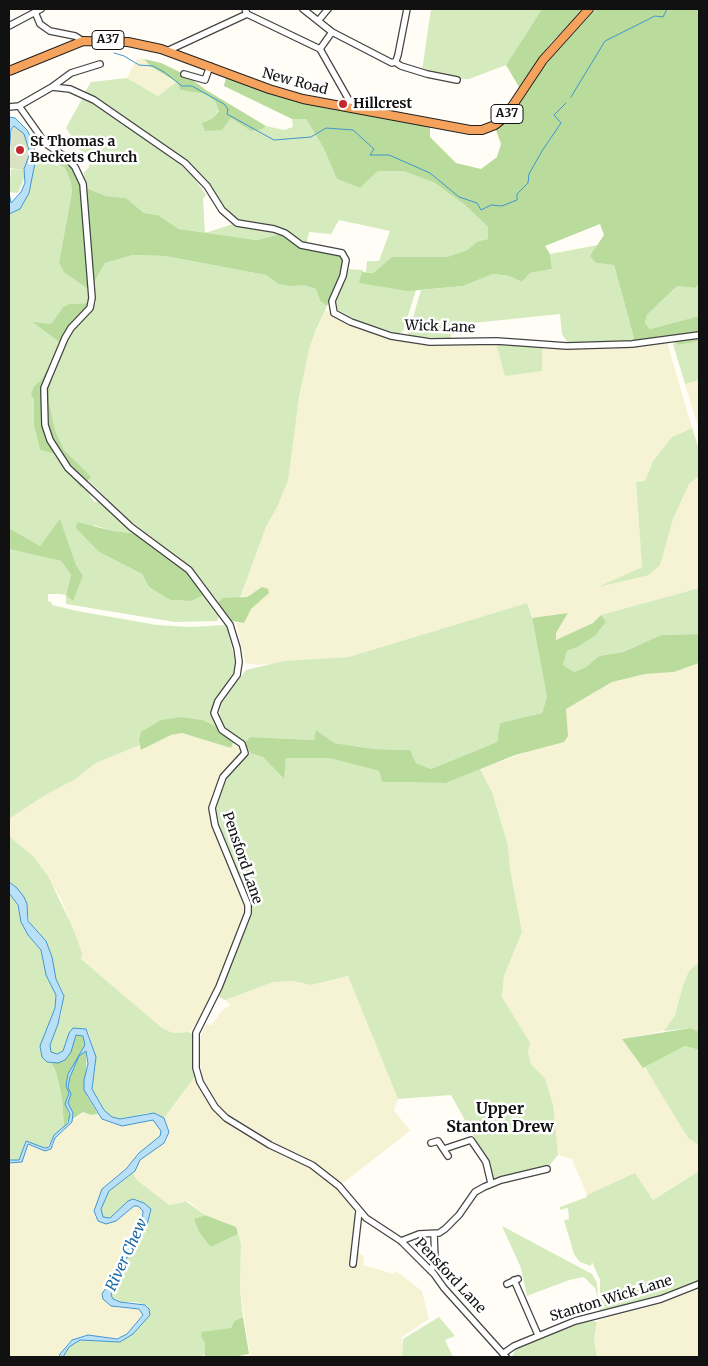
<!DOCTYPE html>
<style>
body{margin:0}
#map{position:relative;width:708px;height:1366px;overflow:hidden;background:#fffdf5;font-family:Merriweather,serif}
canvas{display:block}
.frame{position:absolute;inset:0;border:10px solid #111;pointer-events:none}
</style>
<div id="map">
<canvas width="708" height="1366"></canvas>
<div class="frame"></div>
</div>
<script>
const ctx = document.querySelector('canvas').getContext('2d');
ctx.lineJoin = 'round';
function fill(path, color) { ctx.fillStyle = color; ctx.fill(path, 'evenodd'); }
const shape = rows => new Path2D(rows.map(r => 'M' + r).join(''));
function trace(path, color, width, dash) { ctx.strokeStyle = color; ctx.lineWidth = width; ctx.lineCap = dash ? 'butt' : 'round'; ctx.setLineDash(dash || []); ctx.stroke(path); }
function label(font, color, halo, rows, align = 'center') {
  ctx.font = font + ' Merriweather,serif'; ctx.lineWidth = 5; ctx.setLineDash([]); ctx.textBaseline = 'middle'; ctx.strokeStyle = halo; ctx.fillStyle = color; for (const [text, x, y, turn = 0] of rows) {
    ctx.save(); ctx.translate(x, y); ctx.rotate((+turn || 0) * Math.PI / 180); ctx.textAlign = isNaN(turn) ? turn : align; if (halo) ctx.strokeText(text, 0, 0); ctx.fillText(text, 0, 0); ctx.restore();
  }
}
const farmland = shape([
 [137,59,144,59,150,66,177,82,176,84,158,96,127,78],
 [325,310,346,322,405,341,431,344,496,343,506,376,542,345,598,348,667,342,692,428,672,437,653,461,645,481,636,482,642,567,601,586,659,565,673,519,689,484,699,476,699,588,601,615,593,623,556,640,556,633,568,614,532,618,527,603,347,657,258,665,245,663,236,623,244,623,251,609,268,593,253,592,247,597,241,596,266,527,283,492,299,397,309,350],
 [699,380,699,430,685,384],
 [699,663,699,962,689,971,683,985,675,1015,664,1031,622,1039,655,1081,688,1138,699,1145,699,1171,653,1200,635,1174,587,1195,572,1159,558,1155,556,1143,531,1064,528,1053,529,1043,502,997,504,976,522,932,510,869,508,845,492,792,480,769,568,736,565,709,612,682,645,674,674,672],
 [182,733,231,748,233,743,241,750,242,753,222,774,213,795,210,813,247,906,246,915,219,984,201,1018,189,1032,173,1033,162,1028,81,959,72,926,61,899,41,866,9,836,9,819,47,794,74,780,96,763,140,745,142,750,171,735],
 [348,976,398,1099,394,1110,410,1131,343,1183,300,1154,279,1147,261,1137,232,1119,220,1107,203,1078,198,1051,199,1041,206,1024,212,1025,222,1010,231,1005,225,1000,273,982,293,981,311,985],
 [196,1075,201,1090,215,1111,281,1153,282,1157,289,1157,310,1166,341,1192,353,1207,357,1252,364,1256,363,1265,394,1274,396,1271,422,1291,429,1319,402,1337,402,1357,250,1357,240,1289,241,1244,236,1228,205,1215,188,1201,169,1205,137,1180,133,1173,140,1160,167,1140,169,1129,164,1118],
 [83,1112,91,1115,98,1114,102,1119,122,1126,155,1120,161,1128,160,1136,139,1153,123,1172,102,1189,94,1211,95,1217,99,1222,116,1221,136,1205,143,1211,142,1223,127,1244,119,1267,112,1280,103,1290,103,1299,109,1304,119,1308,141,1309,143,1315,125,1336,110,1339,86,1335,75,1338,65,1346,59,1357,9,1357,9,1163,22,1161,27,1144,45,1151,54,1145,55,1138],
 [699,1289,699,1357,597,1357,594,1338,597,1322,601,1319,651,1306]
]);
const green = shape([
 [431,9,542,9,506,65,469,79,456,79,422,71],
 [127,78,158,96,177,82,180,90,205,94,215,101,219,110,213,118,202,123,231,117,262,129,266,126,284,130,293,127,292,119,306,119,323,147,337,179,360,188,378,171,403,171,435,183,465,205,488,227,488,239,478,241,467,250,447,257,392,257,373,273,366,272,367,261,379,261,390,231,339,220,331,234,309,232,307,242,300,242,286,232,238,221,222,205,207,180,187,162,96,97,85,92,91,82],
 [83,97,92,101,182,166,192,175,206,195,203,199,205,233,233,224,281,234,257,240,179,229,158,215,144,213,126,198,106,196,84,187,84,173,89,167,90,155,81,151,66,128],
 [38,159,65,168,71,183,72,192,59,262,91,291,90,303,69,304,63,307,51,324,33,323,59,342,50,365,40,381,34,386,34,426,40,450,55,454,81,487,84,485,94,502,101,501,138,534,113,531,93,525,88,540,99,552,142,574,149,587,170,600,191,601,204,595,220,614,217,621,175,622,66,604,66,595,60,594,48,594,48,601,51,602,52,605,77,611,157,625,190,627,226,625,237,668,214,703,213,712,217,727,203,720,182,717,139,741,140,745,96,763,74,780,47,794,9,819,9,549,61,561,71,575,66,595,83,575,76,565,60,520,40,546,9,528,9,214,20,209,29,193,33,164],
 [11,169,23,170,25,176,18,193,9,192],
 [598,245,591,256,596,263,614,265,635,342,568,343,562,334,560,314,454,325,450,339,409,336,408,334,421,290,463,286,493,274,509,276,522,282,530,273,552,269,550,254],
 [133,255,165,256,266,275,278,284,303,285,316,289,320,301,327,306,316,330,309,350,299,397,288,480,278,505,266,527,240,598,219,603,191,568,129,520,88,480,90,477,64,450,55,430,49,401,50,386,58,362,73,330,93,310,96,302,93,284,105,263],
 [349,269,363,270,360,283,416,290,403,331,399,334,356,320,338,310,336,300],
 [699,284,699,316,650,329,645,323,647,315,677,286,695,288],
 [676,341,678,345,699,341,699,380,685,384,673,344],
 [496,343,542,345,542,371,505,376],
 [692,428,699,449,699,476,689,484,673,519,660,565,649,575,598,587,642,567,636,482,645,481,653,461,672,437],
 [699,588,698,634,661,635,623,652,599,656,586,667,574,672,563,665,567,651,578,647,595,636,606,622,601,615],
 [527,603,532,618,547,697,542,713,500,723,497,742,431,769,416,763,410,750,374,749,333,743,316,731,314,740,250,737,245,742,226,729,219,717,221,703,246,670,284,661,348,657],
 [250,753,263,757,283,778,286,758,329,758,379,771,382,782,446,783,480,769,492,792,508,845,510,869,522,932,504,976,502,997,530,1043,528,1053,531,1064,545,1079,553,1105,558,1155,549,1166,493,1179,491,1167,451,1095,398,1099,348,976,311,985,293,981,273,982,225,1000,217,996,252,915,252,906,221,830,216,809,217,799,225,778],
 [9,836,34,857,48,876,72,926,82,953,81,959,162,1028,173,1033,189,1032,192,1034,196,1075,164,1118,148,1113,120,1119,112,1117,106,1113,92,1089,96,1057,88,1031,66,1046,61,1053,54,1054,50,1051,50,1045,61,1015,64,994,56,979,52,957,46,941,30,924,27,909,15,886,9,882],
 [9,893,16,902,25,931,41,950,46,975,56,994,55,1007,41,1048,41,1054,47,1062,51,1062,56,1072,62,1098,64,1129,54,1135,47,1148,25,1141,20,1159,16,1161,9,1160],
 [699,962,699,1032,691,1028,664,1031,675,1015,683,985,689,971],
 [685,1046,699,1050,699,1145,688,1138,645,1067],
 [699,1171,699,1281,661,1297,600,1312,600,1280,592,1262,591,1266,580,1262,574,1254,564,1220,569,1219,568,1208,560,1210,560,1207,587,1197,587,1195,635,1173,653,1200],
 [133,1173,137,1180,169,1205,185,1202,184,1200,205,1215,194,1219,211,1247,238,1234,241,1244,240,1289,243,1317,234,1321,231,1328,218,1331,205,1342,205,1355,194,1357,63,1357,69,1347,80,1340,120,1342,133,1334,144,1322,148,1306,136,1302,120,1302,113,1299,111,1295,132,1246,141,1236,151,1209,131,1199,110,1218,103,1217,101,1212,103,1203,109,1191],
 [502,1226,592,1274,597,1283,598,1299,595,1288,584,1277,569,1280,527,1296,521,1268],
 [439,1317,455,1336,445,1340,453,1357,402,1357,403,1339],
 [592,1321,597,1322,594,1338,597,1357,512,1357,516,1348,579,1323]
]);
const forest = shape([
 [542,9,584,9,550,44,519,87,506,65],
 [596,9,699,9,699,284,695,288,677,286,647,315,645,323,650,329,699,316,699,341,678,345,673,337,635,342,614,265,596,263,590,256,604,235,600,224,545,246,550,254,552,269,530,273,522,282,509,276,493,274,463,286,408,291,359,283,362,272,373,273,392,257,447,257,467,250,478,241,488,239,488,227,465,205,435,183,403,171,378,171,360,188,337,179,323,147,306,119,292,119,224,86,226,77,430,125,430,137,456,163,481,169,497,157,501,144,496,130,551,58],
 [144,59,161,63,186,75,206,90,266,126,262,129,251,131,231,118,222,130,205,131,202,123,213,118,219,111,215,101,205,94,180,90,177,82,150,66],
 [62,157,74,167,82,184,91,291,64,272,59,262,72,192,71,183,65,168,58,165],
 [84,187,106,196,126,198,144,213,158,215,179,229,257,240,281,234,299,246,309,250,340,254,344,260,341,276,327,306,320,301,316,289,303,285,290,286,278,284,266,275,165,256,133,255,105,263,93,284],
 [90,303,59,342,32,322,51,324,63,307,69,304],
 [58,362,50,386,49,401,55,430,64,450,91,477,81,488,55,454,40,450,34,426,34,399,31,395,34,386,40,381,50,365],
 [60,519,76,565,83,575,73,601,66,595,71,575,61,561,9,549,9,528,40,546],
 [77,522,113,531,138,534,186,571,204,595,191,601,170,600,149,587,142,574,99,552,76,528],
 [262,587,268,589,269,593,251,609,244,623,231,621,218,603,223,598,247,597],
 [568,613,556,633,556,640,593,623,601,615,606,622,595,636,578,647,567,651,563,665,574,672,586,667,599,656,623,652,661,635,698,634,699,631,699,663,674,672,645,674,612,682,566,709,568,736,564,742,515,755,446,783,382,782,379,771,329,758,286,758,284,779,263,757,250,753,245,742,250,737,314,740,316,730,334,743,374,749,410,750,416,763,431,769,497,742,500,723,542,713,547,697,532,618],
 [182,717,203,720,217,727,233,743,231,748,182,733,171,735,141,750,139,741,141,732,161,720],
 [691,1028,699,1032,699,1050,685,1046,643,1068,622,1039],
 [80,1035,84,1038,85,1045,68,1074,66,1086,69,1093,65,1104,70,1116,64,1129,62,1098,56,1072,51,1062,55,1063,72,1048,74,1036],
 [86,1051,87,1096,98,1114,91,1115,83,1112,73,1119,68,1103,71,1094,68,1087,70,1077,79,1056],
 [205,1215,236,1227,238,1234,211,1247,199,1232,194,1219],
 [243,1317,249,1354,234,1357,205,1357,205,1342,201,1337,202,1332,231,1328,234,1321]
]);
const cemetery = shape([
 [16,126,24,134,29,149,27,166,23,170,9,168,12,130]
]);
const water = shape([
 [9,117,15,118,27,130,34,144,36,158,29,193,20,209,9,214,9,192,11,203,21,192,25,183,24,169,30,153,24,134,14,126,11,130,9,155,9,117],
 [9,882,17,888,24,897,27,904,28,921,46,941,52,957,56,979,64,996,58,1024,50,1045,51,1052,57,1054,63,1051,69,1033,73,1028,86,1029,96,1057,92,1089,104,1110,112,1117,120,1119,154,1113,164,1118,169,1132,164,1143,140,1160,135,1171,109,1191,101,1209,103,1217,110,1218,128,1201,133,1199,144,1203,151,1209,147,1225,132,1246,111,1295,113,1299,120,1302,145,1305,149,1309,150,1315,133,1334,120,1342,80,1340,69,1347,63,1357,59,1357,60,1354,72,1340,88,1335,117,1339,127,1334,143,1315,139,1309,111,1306,103,1299,102,1294,119,1267,127,1244,142,1223,143,1211,138,1206,134,1206,116,1221,106,1224,98,1221,94,1211,102,1189,126,1169,139,1153,160,1136,161,1131,153,1120,122,1126,102,1119,84,1090,84,1080,88,1064,86,1051,79,1056,70,1077,68,1087,71,1094,68,1103,73,1113,72,1122,55,1138,51,1149,45,1151,28,1144,22,1162,9,1163,9,1160,19,1160,26,1141,45,1148,49,1147,54,1135,68,1123,70,1114,65,1104,69,1093,66,1086,68,1074,85,1045,83,1036,76,1035,71,1052,65,1060,58,1063,47,1062,42,1057,40,1046,55,1008,56,995,46,975,41,950,28,935,21,922,18,905,9,893,9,882]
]);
const stream = shape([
 [114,53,124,56,139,65,153,66,164,72,182,86,192,86,224,104,228,109,227,114,274,140,311,137,326,128,353,130,374,149,370,155,389,155,430,173,459,197,477,203,481,210,491,205,502,206,517,200,517,194,528,183,529,174,542,151,561,123,554,115,566,103],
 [571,97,605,41,655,16,663,17,667,9]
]);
const minor = shape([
 [245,9,247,14,320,49,332,32,303,9],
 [35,12,40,24,50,31,75,36,83,41],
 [318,21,328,9],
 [9,26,41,9],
 [332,32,392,63,396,61,398,55,407,9],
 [320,49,354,109],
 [167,51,247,14],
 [395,62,401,66,427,74,457,80],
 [184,74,205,80,210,66],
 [52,87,71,73,100,64],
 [19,106,52,87,70,89,94,100,185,163,207,186,222,210,237,223,274,229,285,233,301,245,342,253,346,260,343,276,332,301,334,313,351,322,391,336,430,342,497,341,567,346,632,344,699,335],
 [9,107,19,106,46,144,67,158,75,167,83,184,92,298,90,308,71,328,65,338,44,388,45,425,50,440,68,468,131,527,189,570,230,625,237,648,239,662,237,675,218,701,214,713,222,730,242,744,245,753,223,777,212,808,215,825,248,905,248,913,219,987,196,1033,196,1068,200,1082,215,1107,226,1118,270,1145,312,1165,339,1186,366,1218,401,1241,434,1274,444,1288,506,1357],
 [431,1143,438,1141,448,1156],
 [444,1149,471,1140,486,1162,491,1183],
 [401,1241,419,1234,439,1233,445,1229,459,1215,475,1192,484,1187,501,1180,547,1169],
 [353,1264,359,1211],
 [431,1271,435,1260,434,1234],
 [514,1280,538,1335],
 [507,1284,518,1279],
 [504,1353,514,1346,575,1321,661,1299,699,1284]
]);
const highway = shape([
 [9,71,83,41,128,42,161,49,269,89,303,99,470,130,482,130,495,125,505,117,543,60,589,9]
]);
const markers = [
 [343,104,5,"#c4262e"],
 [20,150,5,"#c4262e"]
];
const shields = [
 [108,40,32],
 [507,114,32]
];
const shieldNames = [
 ["A37",108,40],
 ["A37",507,114]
];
const streetNames = [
 ["New Road",295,82,15],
 ["Wick Lane",440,327,2],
 ["Pensford Lane",242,858,71],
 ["Pensford Lane",450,1276,47],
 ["Stanton Wick Lane",611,1299,-17]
];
const poiNames = [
 ["Hillcrest",353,104],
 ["St Thomas a",30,142],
 ["Beckets Church",30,158]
];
const waterNames = [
 ["River Chew",127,1255,-65]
];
const quarterNames = [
 ["Upper",500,1109],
 ["Stanton Drew",500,1127]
];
fill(farmland, '#f6f3d4');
fill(green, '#d5ebbd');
fill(forest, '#b9dc9c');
fill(cemetery, '#d9e3c4');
fill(water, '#b9e0f7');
trace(water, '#3f96cf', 1);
trace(stream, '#3f96cf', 1);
trace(minor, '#444', 8);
trace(highway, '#222', 10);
trace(minor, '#fff', 5.5);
trace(highway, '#f5a25d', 8);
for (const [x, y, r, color] of markers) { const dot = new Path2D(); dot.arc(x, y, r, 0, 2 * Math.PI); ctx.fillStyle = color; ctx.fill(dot); trace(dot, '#fff', 2); }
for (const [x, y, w] of shields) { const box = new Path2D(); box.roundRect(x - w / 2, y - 9.5, w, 19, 4); ctx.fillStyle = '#fff'; ctx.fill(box); trace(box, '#111', 1); }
label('bold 12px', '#111', null, shieldNames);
label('14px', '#111', '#fff', streetNames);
label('bold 14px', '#111', '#fff', poiNames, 'left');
label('italic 15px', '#1768a6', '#fff', waterNames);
label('bold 16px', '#111', '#fff', quarterNames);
</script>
